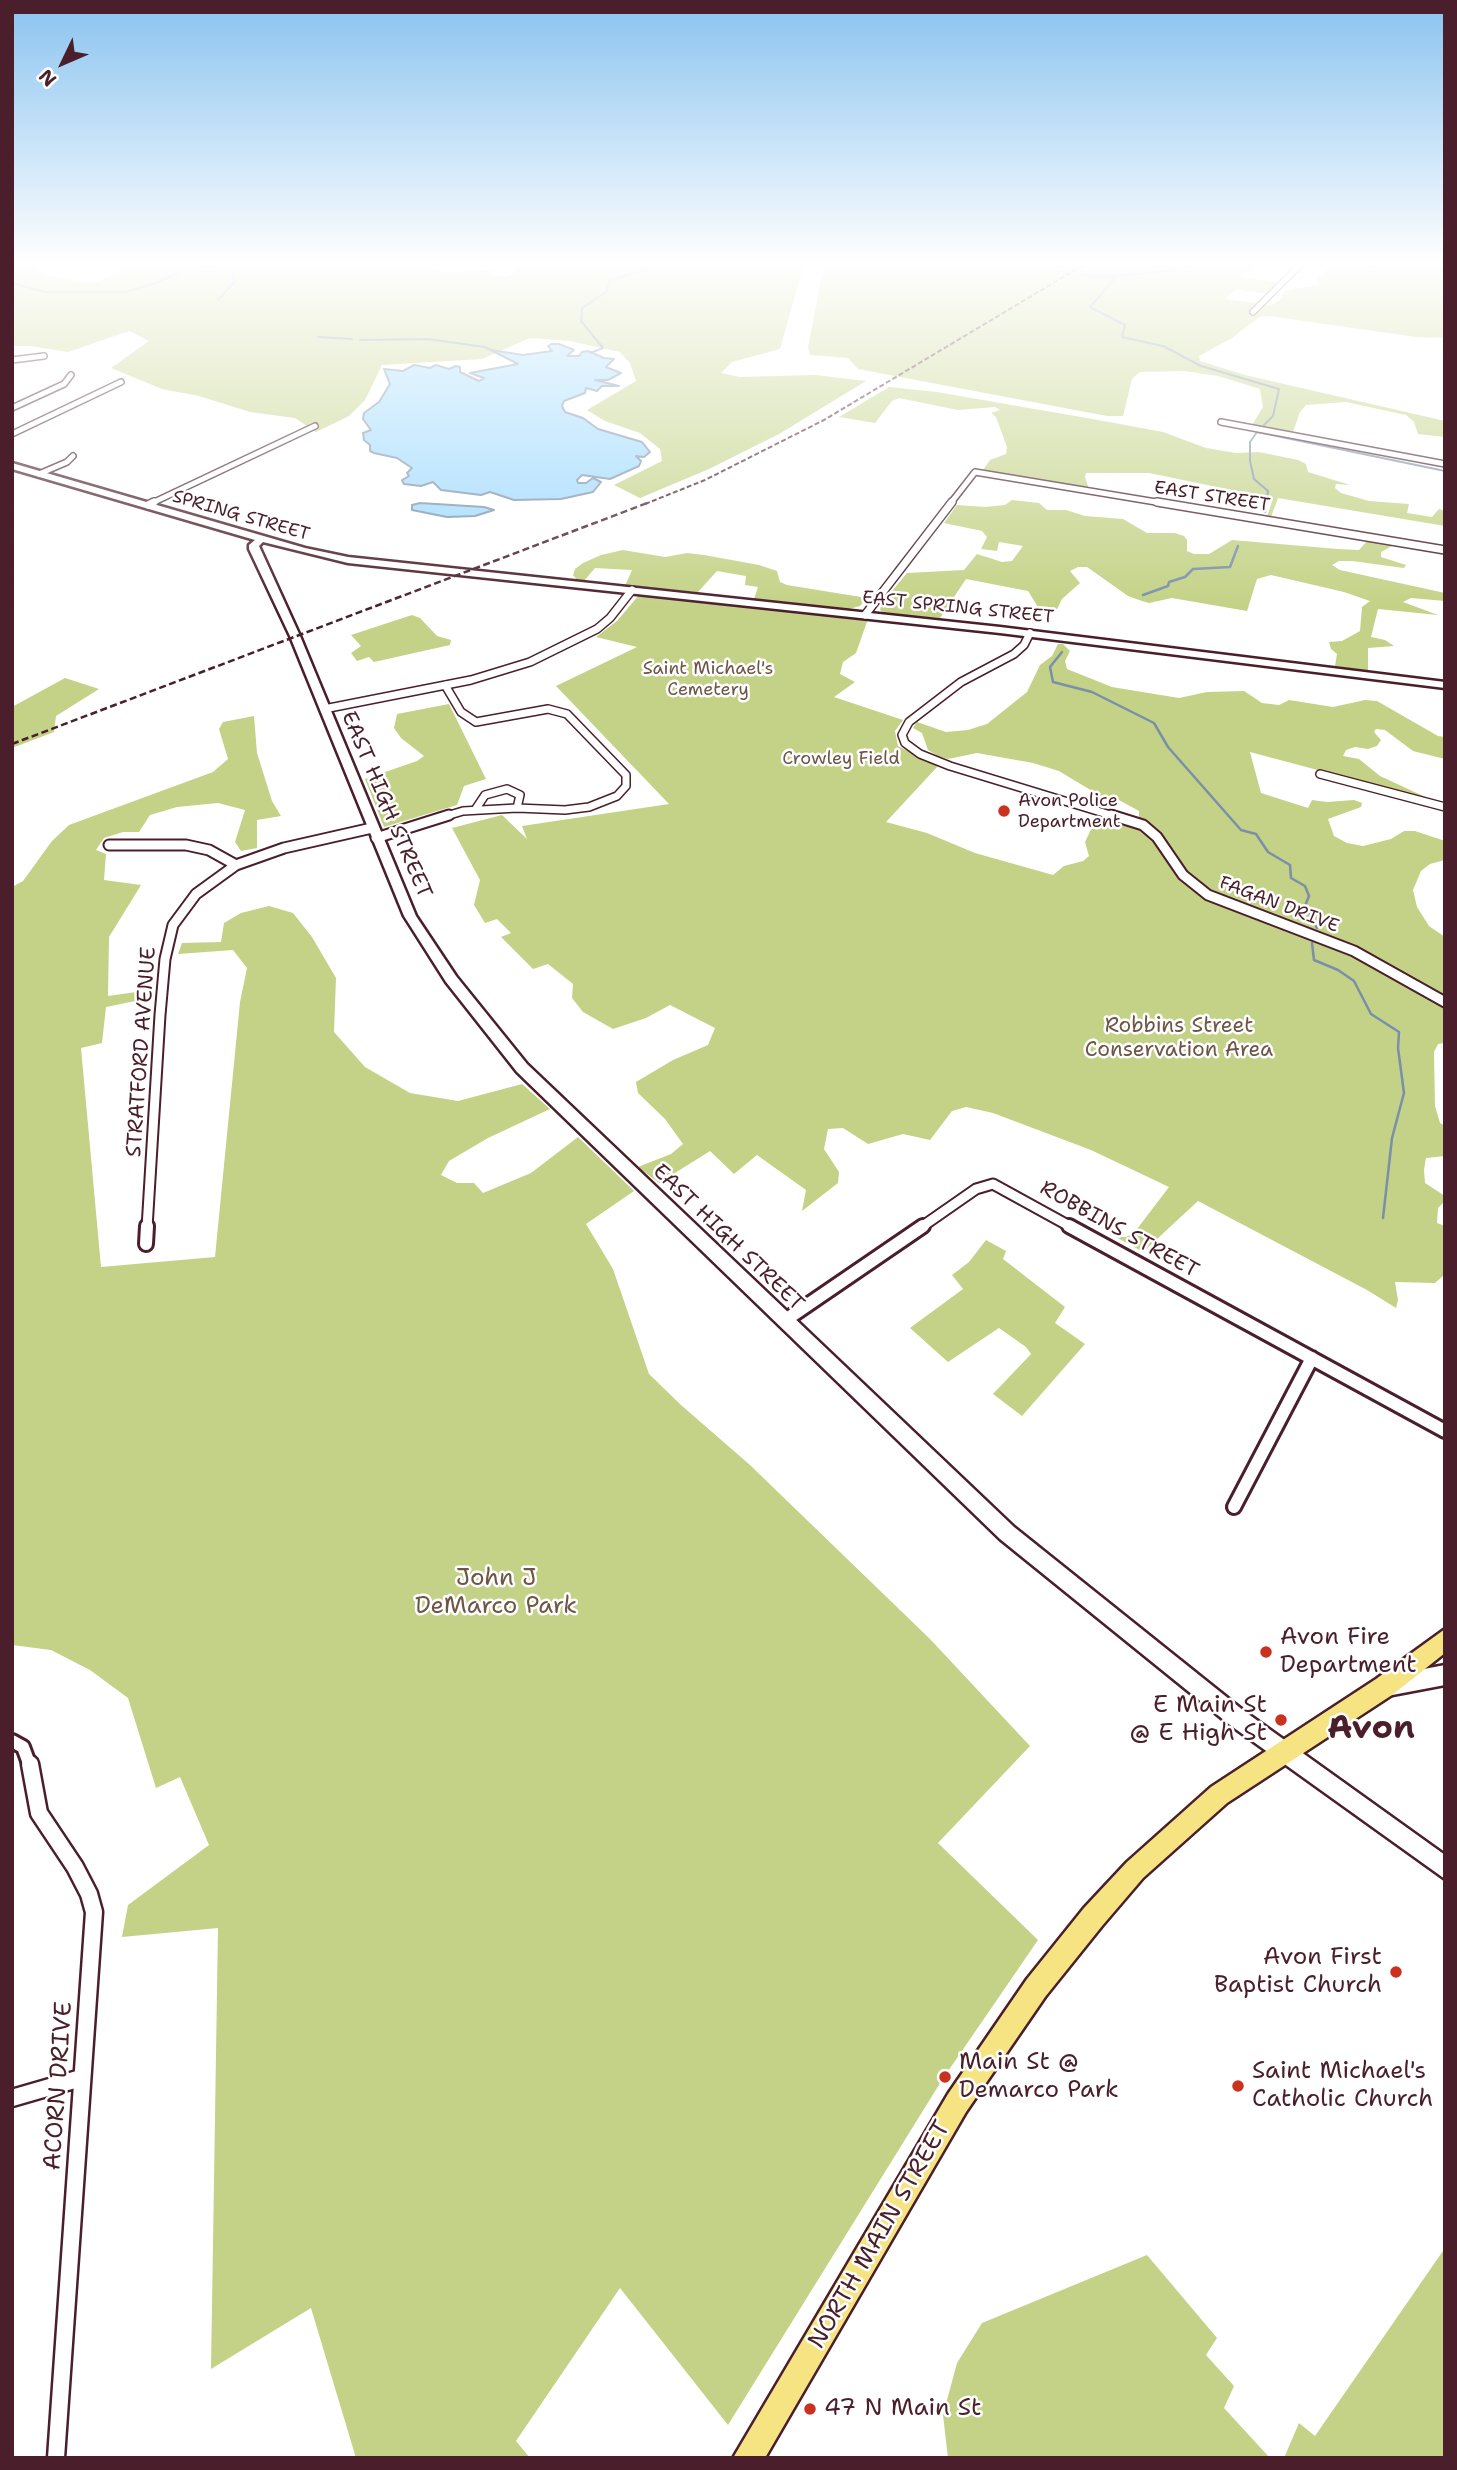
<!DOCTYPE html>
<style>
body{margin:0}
#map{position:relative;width:1457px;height:2470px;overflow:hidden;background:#fff;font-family:"Shantell Sans",sans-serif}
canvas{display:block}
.frame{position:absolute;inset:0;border:14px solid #4a1f2b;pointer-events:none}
.north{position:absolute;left:28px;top:28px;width:70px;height:70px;-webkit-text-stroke:5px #fff;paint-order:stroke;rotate:226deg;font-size:19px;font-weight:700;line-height:28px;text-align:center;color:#4a1f2b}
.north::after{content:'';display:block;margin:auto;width:24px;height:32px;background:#4a1f2b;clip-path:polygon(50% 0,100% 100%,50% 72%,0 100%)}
</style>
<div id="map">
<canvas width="1457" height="2470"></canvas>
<div class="frame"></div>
<div class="north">N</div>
</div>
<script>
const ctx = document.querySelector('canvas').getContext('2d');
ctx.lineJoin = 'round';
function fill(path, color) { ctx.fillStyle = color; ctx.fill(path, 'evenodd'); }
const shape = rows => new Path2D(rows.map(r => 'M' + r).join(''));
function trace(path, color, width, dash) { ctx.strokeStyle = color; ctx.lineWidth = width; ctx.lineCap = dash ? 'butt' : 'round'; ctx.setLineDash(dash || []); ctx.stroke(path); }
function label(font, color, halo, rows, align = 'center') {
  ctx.font = font + ' "Shantell Sans",sans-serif'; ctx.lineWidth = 5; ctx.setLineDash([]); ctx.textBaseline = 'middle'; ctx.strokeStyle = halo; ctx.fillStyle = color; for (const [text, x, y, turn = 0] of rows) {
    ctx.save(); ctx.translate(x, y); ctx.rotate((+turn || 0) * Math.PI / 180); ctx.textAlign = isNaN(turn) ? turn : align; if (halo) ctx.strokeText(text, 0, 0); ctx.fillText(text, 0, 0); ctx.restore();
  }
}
const green = shape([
 [12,264,32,264,35,270,56,277,86,283,98,282,132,264,416,264,441,272,493,270,492,275,508,277,516,272,515,268,532,264,804,264,780,349,732,362,721,373,740,377,815,375,866,381,779,434,709,469,640,498,614,485,662,461,660,449,640,433,605,421,587,410,636,381,630,363,620,352,570,341,530,338,482,359,382,365,365,400,349,416,316,432,295,418,250,412,199,396,162,389,111,368,149,341,129,331,68,352,31,346,12,346],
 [824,264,1258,264,1241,277,1279,282,1267,294,1236,289,1225,299,1270,305,1279,301,1286,290,1320,285,1316,280,1333,264,1445,267,1445,338,1416,337,1269,316,1259,317,1232,338,1199,356,1200,361,1245,375,1445,421,1445,437,1418,434,1414,422,1406,415,1346,402,1306,405,1300,412,1293,432,1252,425,1263,407,1260,389,1218,376,1184,371,1140,372,1132,379,1123,416,1107,416,858,369,848,358,810,355,808,347],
 [889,387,937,392,1098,420,1163,432,1206,448,1236,453,1259,452,1298,460,1306,464,1308,472,1350,485,1336,484,1335,488,1341,493,1369,501,1409,504,1407,513,1432,517,1439,509,1445,511,1445,526,1278,498,1271,517,1267,517,1272,501,1261,496,1149,473,1086,473,1085,477,1089,489,984,472,983,470,990,460,1006,454,1007,447,996,417,991,413,1000,410,995,407,958,410,899,398,892,401,875,423,839,417],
 [1012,500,1039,503,1047,510,1066,510,1085,516,1123,519,1147,533,1175,533,1184,536,1187,540,1187,551,1194,554,1209,554,1232,540,1338,549,1359,550,1367,541,1394,545,1381,552,1381,557,1406,565,1404,568,1352,561,1339,561,1332,565,1340,570,1445,593,1445,601,1411,598,1403,602,1438,615,1378,609,1371,637,1385,640,1394,646,1368,648,1368,671,1335,666,1337,654,1331,649,1329,642,1342,641,1360,631,1362,607,1370,601,1344,592,1271,575,1257,579,1247,611,1172,598,1149,603,1142,601,1128,596,1087,567,1078,567,1070,571,1080,583,1062,599,1057,609,1038,607,1028,591,966,579,940,618,885,614,880,610,882,603,907,573,964,570,977,554,1002,562,1012,561,1023,546,999,542,997,551,981,549,987,537,982,531,944,523,957,505,985,507,1005,505],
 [623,550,665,557,687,553,704,555,759,565,777,571,780,582,787,585,867,598,860,606,845,610,754,599,758,587,745,585,746,576,717,571,698,592,625,586,632,570,595,568,584,581,577,580,573,575,575,569,583,563,601,555],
 [639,595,868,619,856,653,843,662,840,674,855,682,834,697,903,720,895,731,898,746,938,766,886,822,927,833,975,853,1053,875,1064,866,1083,861,1089,856,1085,842,1097,817,1126,825,1139,819,1139,811,1119,800,1102,797,1059,771,1033,763,977,753,948,759,938,756,928,750,922,733,913,728,917,722,946,732,968,730,987,724,1027,692,1040,665,1052,656,1058,644,1063,644,1070,651,1065,661,1067,669,1112,687,1179,698,1207,692,1244,691,1262,703,1279,705,1289,700,1333,707,1365,700,1377,701,1438,736,1445,737,1445,759,1413,751,1385,730,1376,729,1374,732,1381,740,1377,746,1368,749,1355,747,1346,750,1343,756,1359,759,1380,776,1434,801,1250,752,1261,793,1308,808,1312,800,1327,802,1354,800,1362,803,1361,807,1328,819,1334,836,1347,843,1363,846,1391,839,1404,831,1415,831,1445,841,1445,860,1430,864,1421,871,1413,890,1417,907,1429,926,1445,937,1445,1043,1438,1044,1434,1052,1435,1106,1440,1123,1445,1126,1445,1156,1426,1158,1424,1170,1425,1183,1445,1196,1445,1201,1438,1208,1437,1223,1445,1226,1444,1275,1435,1283,1395,1282,1398,1300,1396,1308,1367,1290,1198,1201,1143,1252,1116,1237,1126,1237,1134,1233,1169,1187,1091,1150,993,1113,966,1107,952,1111,930,1140,903,1134,868,1144,843,1128,828,1129,824,1149,839,1172,838,1183,802,1211,806,1190,757,1155,734,1174,710,1151,659,1183,638,1167,671,1154,683,1144,665,1119,638,1093,636,1082,673,1060,708,1045,715,1028,670,1005,646,1018,613,1029,583,1012,572,998,573,984,548,964,533,969,501,937,511,933,497,919,485,923,474,905,480,880,452,828,502,815,527,839,522,826,669,804,556,686,637,647,596,637,617,621],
 [412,615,420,618,437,636,451,640,450,645,374,662,369,657,357,661,351,653,361,646,351,635],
 [65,678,99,689,56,716,54,732,12,748,12,707],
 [449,704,486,779,464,786,457,805,384,827,365,779,417,761,424,756,401,738,394,728,397,714],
 [254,716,257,753,272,801,281,816,257,820,257,848,241,851,235,842,245,810,218,803,177,807,150,815,139,832,123,832,104,838,96,850,106,854,104,880,141,885,109,937,108,996,150,990,150,998,106,1007,102,1043,81,1048,101,1267,215,1257,240,1002,247,968,233,950,178,954,182,943,221,942,224,923,241,913,269,906,293,913,312,937,336,978,334,1032,365,1067,410,1093,458,1101,522,1084,550,1109,488,1138,449,1161,441,1175,457,1183,474,1183,483,1193,531,1173,578,1137,634,1191,586,1224,613,1269,649,1374,681,1405,750,1465,930,1639,1030,1746,938,1843,1038,1940,942,2080,728,2425,620,2288,516,2441,530,2458,356,2458,311,2308,211,2369,218,1928,122,1937,128,1905,209,1845,180,1777,156,1788,128,1698,90,1670,51,1650,12,1645,12,887,23,881,52,841,69,825,213,772,228,759,219,729,223,722],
 [986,1240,1006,1251,1003,1259,1065,1307,1055,1323,1085,1344,1022,1416,993,1394,1031,1354,1026,1347,999,1328,948,1362,910,1328,963,1289,952,1275,969,1262],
 [1445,2248,1445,2458,1284,2458,1299,2423,1315,2436],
 [1147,2255,1217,2338,1206,2355,1234,2386,1224,2408,1270,2458,948,2458,943,2415,957,2363,982,2323]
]);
const water = shape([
 [551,344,559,344,574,350,567,356,579,356,582,352,588,351,604,358,614,359,606,367,621,373,608,380,595,380,619,386,602,386,597,391,586,388,585,393,564,401,562,406,565,412,583,418,598,429,642,442,650,452,644,457,636,456,641,461,639,466,610,479,582,475,577,480,578,483,586,483,593,478,601,482,593,492,561,499,514,500,490,492,481,495,441,490,433,482,421,486,404,484,402,480,409,476,407,473,412,468,397,458,374,453,370,451,370,445,364,440,363,433,371,430,363,419,364,413,379,402,390,384,384,369,403,371,414,365,430,368,436,365,449,369,456,366,460,367,460,372,479,381,484,378,470,373,518,364,491,350,523,355,552,351,548,346,551,344],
 [420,503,484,507,494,510,475,516,447,517,412,510,412,505,420,503]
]);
const streamFar1 = shape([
 [688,264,707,264],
 [1027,264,1066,273],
 [1080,275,1117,276,1175,270,1197,264],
 [1117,276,1090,307,1125,325,1122,337,1163,346,1201,366,1279,389,1273,416,1264,425],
 [12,283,45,292,126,292,156,283,183,270,208,267,231,270,235,281,219,299],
 [318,337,352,339],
 [360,340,428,339,485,347,501,355],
 [590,353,603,348,581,321,582,308,606,292,610,280,666,264],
 [1266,504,1268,491,1254,479,1250,461,1250,442,1257,432,1445,471]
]);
const stream = shape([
 [1265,512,1266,502],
 [1143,595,1168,586,1169,582,1185,577,1193,569,1230,567,1238,546],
 [1062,652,1050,667,1053,682,1092,692,1154,723,1168,747,1241,830,1256,834,1268,852,1290,865,1291,878,1305,886,1309,896,1305,906,1317,928],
 [1312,943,1314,960,1338,970,1354,981,1371,1014,1399,1032,1398,1048,1404,1093,1392,1138,1383,1218]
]);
const streetFar4 = shape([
 [1253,312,1301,264],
 [12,360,44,356],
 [12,408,64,384,71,375],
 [1221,422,1445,464],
 [12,434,121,382],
 [39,474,67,462,73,456],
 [150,504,315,426],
 [950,504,975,472,1168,504]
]);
const streetFar3 = shape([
 [1157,502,1445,550],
 [148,505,154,502],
 [865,615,952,502],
 [1030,633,1024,645,1014,654,961,682,909,722,902,735,905,743,920,754,950,766,1117,817],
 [324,709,471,680,530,662,597,629,610,618,632,590],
 [1320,774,1445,807],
 [475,810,485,795,507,789,520,795,517,808],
 [443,817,463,811,517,808,565,810,589,807,617,796,626,786,626,775,567,714,548,709,476,722,461,712,445,685]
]);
const streetFar2 = shape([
 [1111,815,1143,825,1157,837,1183,875,1208,895,1354,951,1445,1002],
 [376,838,449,815],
 [109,845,186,845,209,850,236,865],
 [147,1228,160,1015,165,959,173,925,196,894,236,865,284,848,372,828],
 [920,1228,976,1189,993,1184,1073,1228]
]);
const streetFar1 = shape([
 [1069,1226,1445,1431],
 [146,1244,147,1226],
 [784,1321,923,1226],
 [1234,1507,1312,1358],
 [12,1741,23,1747,30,1766]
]);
const street = shape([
 [30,1764,39,1813,75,1867,89,1894,94,1912,56,2458],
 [12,2098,81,2078]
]);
const secondary = shape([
 [12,463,305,548,348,557,1000,627,1445,682,1445,688,1000,633,348,563,263,542,259,546,300,636,416,916,456,976,527,1064,1014,1527,1244,1711,1445,1855,1445,1879,1230,1725,1000,1539,517,1072,446,982,404,916,290,636,249,549,249,545,255,540,12,469,12,463],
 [1445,1665,1445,1685,1387,1696,1380,1693,1377,1686,1380,1679,1387,1676,1445,1665]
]);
const primary = shape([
 [1445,1629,1445,1653,1392,1695,1227,1803,1143,1878,1102,1926,1045,1997,966,2112,765,2458,733,2458,948,2094,1027,1979,1084,1908,1127,1862,1211,1787,1376,1679,1445,1629]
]);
const railFar1 = shape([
 [645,504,705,480,824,420,1085,264]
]);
const rail = shape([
 [12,744,650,502]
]);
const markers = [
 [1004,811,7,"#c8321e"],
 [1266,1652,7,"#c8321e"],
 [1281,1720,7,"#c8321e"],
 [1396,1972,7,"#c8321e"],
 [945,2077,7,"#c8321e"],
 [1238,2086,7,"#c8321e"],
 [810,2409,7,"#c8321e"]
];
const farStreetnames = [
 ["EAST STREET",1212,497,9],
 ["SPRING STREET",241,516,16],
 ["EAST SPRING STREET",958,608,6],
 ["FAGAN DRIVE",1279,905,21]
];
const farParknames = [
 ["Saint Michael's",708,669],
 ["Cemetery",708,690],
 ["Crowley Field",841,759]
];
const farPoinames = [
 ["Avon Police",1018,801],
 ["Department",1018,822]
];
const streetNames = [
 ["EAST HIGH STREET",386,805,67],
 ["STRATFORD AVENUE",142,1052,-86],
 ["ROBBINS STREET",1119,1230,29],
 ["EAST HIGH STREET",728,1238,44]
];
const parkNames = [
 ["Robbins Street",1179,1027],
 ["Conservation Area",1179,1051]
];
const nearParknames = [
 ["John J",496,1579],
 ["DeMarco Park",496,1607]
];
const nearPoinames = [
 ["Avon Fire",1280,1638],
 ["Department",1280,1666],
 ["E Main St",1267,1706,"right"],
 ["@ E High St",1267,1734,"right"],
 ["Avon First",1382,1958,"right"],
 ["Baptist Church",1382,1986,"right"],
 ["Main St @",959,2063],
 ["Demarco Park",959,2091],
 ["Saint Michael's",1252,2072],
 ["Catholic Church",1252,2100],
 ["47 N Main St",824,2409]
];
const nearStreetnames = [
 ["ACORN DRIVE",59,2086,-86],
 ["NORTH MAIN STREET",880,2235,-60]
];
const nearDistrictnames = [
 ["Avon",1371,1729]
];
fill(green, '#c3d286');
fill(water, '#9cd9fd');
trace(water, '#7b8fa9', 2);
trace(streamFar1, '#7b8fa9', 2);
trace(stream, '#7b8fa9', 2.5);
trace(streetFar4, '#4a1f2b', 8);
trace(streetFar3, '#4a1f2b', 10);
trace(streetFar2, '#4a1f2b', 13);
trace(streetFar1, '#4a1f2b', 18);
trace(street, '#4a1f2b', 21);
trace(secondary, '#4a1f2b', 5);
trace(primary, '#4a1f2b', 5);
trace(streetFar4, '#fff', 5);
trace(streetFar3, '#fff', 7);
trace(streetFar2, '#fff', 9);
trace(streetFar1, '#fff', 12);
trace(street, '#fff', 16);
fill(secondary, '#fff');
fill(primary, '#f6e381');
trace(railFar1, '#4a1f2b', 2, [5, 2.5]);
trace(rail, '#4a1f2b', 2.5, [7, 3.5]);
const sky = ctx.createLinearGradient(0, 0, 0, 610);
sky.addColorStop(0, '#89c3f0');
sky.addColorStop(0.43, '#fff');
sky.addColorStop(1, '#ffffff00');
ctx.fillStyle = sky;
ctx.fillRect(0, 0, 1457, 610);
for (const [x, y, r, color] of markers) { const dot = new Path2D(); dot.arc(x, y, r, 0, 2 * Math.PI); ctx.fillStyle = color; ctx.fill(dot); trace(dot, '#fff', 2.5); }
label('18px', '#4a1f2b', '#fff', farStreetnames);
label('18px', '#6e5546', '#fff', farParknames);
label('18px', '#4a1f2b', '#fff', farPoinames, 'left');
label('21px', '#4a1f2b', '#fff', streetNames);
label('21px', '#6e5546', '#fff', parkNames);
label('24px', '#6e5546', '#fff', nearParknames);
label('24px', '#4a1f2b', '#fff', nearPoinames, 'left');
label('24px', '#4a1f2b', '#fff', nearStreetnames);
label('bold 33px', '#4a1f2b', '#fff', nearDistrictnames);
</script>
